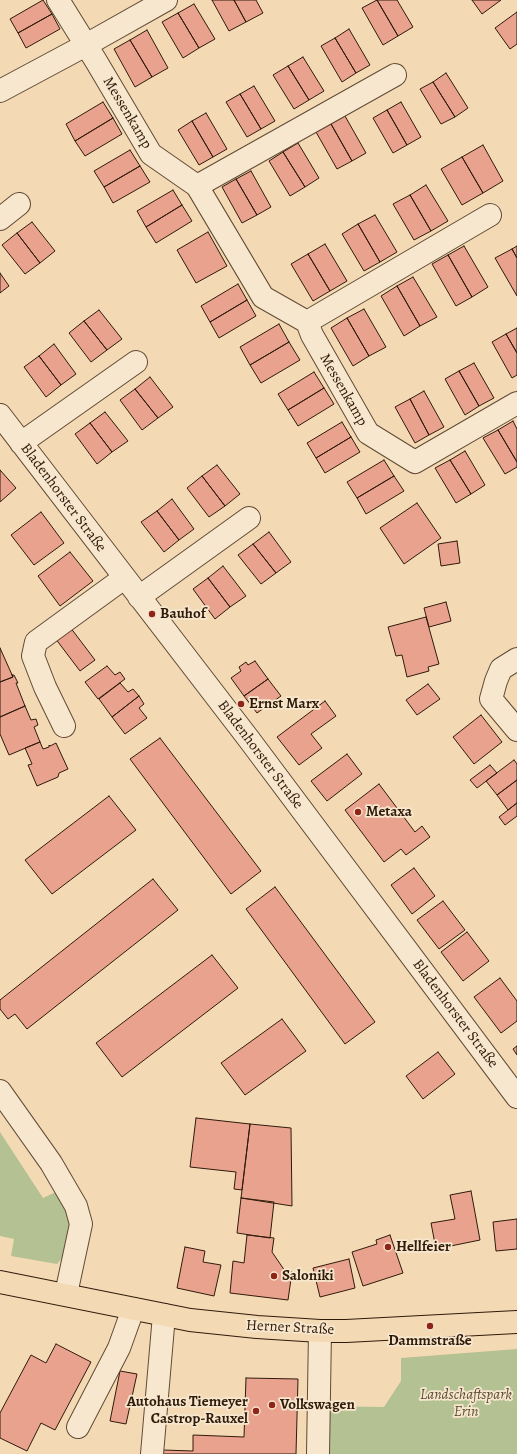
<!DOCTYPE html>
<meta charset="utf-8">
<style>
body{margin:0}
canvas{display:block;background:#f3dab4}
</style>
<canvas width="517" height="1454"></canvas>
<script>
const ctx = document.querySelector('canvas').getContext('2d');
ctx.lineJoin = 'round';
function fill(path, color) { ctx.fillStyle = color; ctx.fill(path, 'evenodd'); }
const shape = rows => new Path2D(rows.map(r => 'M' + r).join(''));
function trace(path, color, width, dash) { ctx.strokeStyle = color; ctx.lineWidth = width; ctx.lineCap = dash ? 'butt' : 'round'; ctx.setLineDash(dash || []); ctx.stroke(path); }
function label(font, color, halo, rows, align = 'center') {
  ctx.font = font + ' Alegreya,serif'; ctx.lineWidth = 3.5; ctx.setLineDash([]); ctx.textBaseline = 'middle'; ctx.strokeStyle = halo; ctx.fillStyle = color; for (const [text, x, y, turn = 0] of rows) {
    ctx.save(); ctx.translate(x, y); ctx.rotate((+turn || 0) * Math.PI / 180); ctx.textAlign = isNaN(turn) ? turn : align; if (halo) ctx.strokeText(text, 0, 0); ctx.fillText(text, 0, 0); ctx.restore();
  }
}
const green = shape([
 [0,1132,43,1198,56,1192,67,1211,69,1222,68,1238,62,1258,57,1264,11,1256,14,1239,0,1236],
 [517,1349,517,1454,309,1454,310,1406,384,1407,401,1381,401,1358]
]);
const building = shape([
 [43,0,52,14,18,33,10,19,43,0],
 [212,0,234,0,246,22,229,31,212,0],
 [234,0,256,0,263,13,246,22,234,0],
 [377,0,398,36,383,45,362,8,377,0],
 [377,0,397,0,413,27,398,36,377,0],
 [472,0,501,0,482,14,472,0],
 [194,4,215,39,199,48,178,13,194,4],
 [517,12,517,44,510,49,495,28,517,12],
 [178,13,199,48,183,58,162,22,178,13],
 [52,14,60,29,26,48,18,33,52,14],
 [349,29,370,65,356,73,335,38,349,29],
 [147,30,168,68,152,77,130,40,147,30],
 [335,38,356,73,342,82,321,46,335,38],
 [130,40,152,77,135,87,114,49,130,40],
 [303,57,324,91,309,100,288,66,303,57],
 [288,66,309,100,294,109,273,75,288,66],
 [446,73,468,108,455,117,433,82,446,73],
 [433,82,455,117,441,124,420,89,433,82],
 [254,86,275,121,261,129,240,94,254,86],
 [240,94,261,129,247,137,226,102,240,94],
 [103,102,113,118,75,141,66,124,103,102],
 [401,102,421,137,407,145,387,110,401,102],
 [387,110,407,145,393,153,373,118,387,110],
 [206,113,227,149,213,157,192,121,206,113],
 [345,116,366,153,352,161,331,124,345,116],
 [113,118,122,134,85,156,75,141,113,118],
 [192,121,213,157,199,165,178,130,192,121],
 [331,124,352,161,337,169,316,132,331,124],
 [298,143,319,178,305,187,283,152,298,143],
 [483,145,503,181,483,193,462,157,483,145],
 [130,150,140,166,104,187,94,171,130,150],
 [283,152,305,187,290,196,269,161,283,152],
 [462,157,483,193,462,205,441,169,462,157],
 [140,166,150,182,113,203,104,187,140,166],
 [251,171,271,207,257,215,236,179,251,171],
 [236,179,257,215,242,223,222,187,236,179],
 [426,185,448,221,431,231,410,195,426,185],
 [173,190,182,205,146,227,137,211,173,190],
 [410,195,431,231,414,240,393,204,410,195],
 [182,205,192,221,156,243,146,227,182,205],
 [375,215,397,252,380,262,358,224,375,215],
 [32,222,55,251,40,263,17,233,32,222],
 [358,224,380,262,364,271,342,234,358,224],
 [208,232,227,266,196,283,177,250,208,232],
 [17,233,40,263,25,274,2,245,17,233],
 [325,244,347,281,330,291,308,254,325,244],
 [464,246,488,287,472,297,448,255,464,246],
 [517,246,517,258,512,249,517,246],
 [512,249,517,258,517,296,495,258,512,249],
 [308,254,330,291,313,301,291,264,308,254],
 [448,255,472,297,456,306,432,264,448,255],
 [0,273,9,286,0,293,0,273],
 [413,277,437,317,420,326,397,286,413,277],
 [238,284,247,300,210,322,201,306,238,284],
 [397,286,420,326,404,336,381,296,397,286],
 [247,300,256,316,219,338,210,322,247,300],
 [364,309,386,347,369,356,347,318,364,309],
 [99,310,122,339,107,350,84,321,99,310],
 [347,318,369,356,353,366,331,328,347,318],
 [84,321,107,350,91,362,69,333,84,321],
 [279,324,289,342,250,365,240,347,279,324],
 [517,328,517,353,506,334,517,328],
 [506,334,517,353,517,375,512,378,492,342,506,334],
 [289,342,300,360,261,383,250,365,289,342],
 [54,344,76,374,61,385,39,356,54,344],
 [39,356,61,385,46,397,24,367,39,356],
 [474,363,494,398,479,406,459,371,474,363],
 [459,371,479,406,465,415,445,379,459,371],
 [314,372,324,388,288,410,278,394,314,372],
 [150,377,173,407,158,418,135,389,150,377],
 [324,388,334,404,298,426,288,410,324,388],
 [135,389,158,418,142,430,120,400,135,389],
 [424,391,444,427,429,435,410,399,424,391],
 [410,399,429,435,415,443,395,407,410,399],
 [105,412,128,441,112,452,90,423,105,412],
 [513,421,517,429,517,462,498,430,513,421],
 [342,422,351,437,316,458,307,443,342,422],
 [90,423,112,452,97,464,75,434,90,423],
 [498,430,517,462,517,467,505,474,483,438,498,430],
 [351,437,360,452,325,473,316,458,351,437],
 [465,451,485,485,471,494,450,460,465,451],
 [384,460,394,476,357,498,347,482,384,460],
 [450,460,471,494,456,503,435,468,450,460],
 [217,465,240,494,225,506,202,476,217,465],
 [0,470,16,488,0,502,0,470],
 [202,476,225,506,209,517,187,488,202,476],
 [394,476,404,491,366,514,357,498,394,476],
 [172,499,194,529,179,540,157,511,172,499],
 [417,503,441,538,404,564,380,528,417,503],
 [157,511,179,540,164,552,141,522,157,511],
 [41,512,64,543,34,565,11,535,41,512],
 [269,532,291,562,276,573,253,544,269,532],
 [457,541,460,563,441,566,438,544,457,541],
 [253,544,276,573,261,584,238,555,253,544],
 [70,552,93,581,60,606,38,576,70,552],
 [223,566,246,596,230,607,208,578,223,566],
 [208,578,230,607,215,619,193,589,208,578],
 [446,602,451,621,429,627,424,608,446,602],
 [426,617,439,664,428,667,429,671,407,677,402,655,396,656,388,627,426,617],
 [70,627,95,660,80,671,55,638,70,627],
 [0,648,13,677,0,682,0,648],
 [255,661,268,679,244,696,231,678,241,671,239,667,246,662,248,665,255,661],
 [107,666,115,675,120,672,125,679,98,699,85,682,107,666],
 [12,675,14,675,18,683,16,683,25,706,0,717,0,682,13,677,12,675],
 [268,679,281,696,257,713,244,696,268,679],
 [120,683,128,692,133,689,139,696,112,717,99,699,120,683],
 [428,684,440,699,417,715,406,700,428,684],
 [139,696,144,704,139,708,147,718,125,734,112,717,139,696],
 [325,701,336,716,311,734,322,748,299,765,277,737,325,701],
 [25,706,31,720,36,719,38,725,34,727,40,742,9,755,0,734,0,717,25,706],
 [481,715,502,742,474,764,453,737,481,715],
 [160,738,261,871,231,894,130,759,160,738],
 [40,742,43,749,49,747,49,745,50,746,56,743,68,769,59,773,58,777,37,786,28,765,32,764,25,748,40,742],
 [347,754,362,774,327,801,311,781,347,754],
 [514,760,517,764,517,780,497,795,486,781,514,760],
 [490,765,497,773,477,788,470,780,490,765],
 [517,780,517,803,508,810,497,795,517,780],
 [379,784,415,832,422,826,430,837,406,855,401,849,384,862,345,810,379,784],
 [109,796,136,830,52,894,25,860,109,796],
 [517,803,517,816,505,825,499,817,517,803],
 [414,868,435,896,412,914,391,885,414,868],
 [153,879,178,910,27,1029,15,1014,8,1019,0,1009,0,1000,153,879],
 [275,887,375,1022,345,1044,246,909,275,887],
 [443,901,465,930,439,949,417,920,443,901],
 [467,932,489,961,463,981,441,952,467,932],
 [212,955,238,988,122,1077,96,1043,212,955],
 [500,978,517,1001,517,1021,501,1033,474,997,500,978],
 [282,1019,306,1051,245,1095,221,1063,282,1019],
 [517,1046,517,1055,513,1049,517,1046],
 [438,1052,455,1074,423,1099,406,1076,438,1052],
 [196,1118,250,1124,242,1190,234,1189,236,1172,190,1167,196,1118],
 [250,1124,291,1128,292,1206,241,1198,250,1124],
 [471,1191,480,1240,436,1249,431,1223,455,1219,450,1195,471,1191],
 [241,1198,274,1202,270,1238,237,1233,241,1198],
 [517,1219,517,1249,496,1251,493,1222,517,1219],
 [247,1235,274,1238,272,1252,285,1271,292,1272,288,1300,230,1293,233,1261,244,1263,247,1235],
 [390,1235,403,1273,363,1286,352,1252,377,1244,376,1240,390,1235],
 [185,1247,205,1251,203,1262,221,1265,214,1296,177,1288,185,1247],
 [349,1259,355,1288,320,1297,313,1268,349,1259],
 [56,1344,91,1362,55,1430,41,1423,27,1451,0,1438,0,1413,31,1355,46,1363,56,1344],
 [120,1371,137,1374,126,1424,110,1421,120,1371],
 [246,1378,298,1379,296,1454,163,1454,163,1450,193,1451,193,1435,244,1437,246,1378]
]);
const minor = shape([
 [58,0,96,61,151,154,197,186,263,297,307,322,490,215],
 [0,91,86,45,166,0],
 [197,186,395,75],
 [0,219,19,204],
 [307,322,312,335,368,433,415,462,517,403],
 [0,415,248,738,517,1097],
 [21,443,136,362],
 [139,597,249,518],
 [517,659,501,669,496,681,491,699,517,730],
 [64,726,45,687,33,656,36,642,124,578],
 [0,1091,51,1163,76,1206,81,1224,66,1294],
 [78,1427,119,1348,133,1309],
 [152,1454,164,1315],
 [318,1454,320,1331]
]);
const major = shape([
 [0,1282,190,1320,257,1327,320,1331,346,1331,517,1322]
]);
const markers = [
 [152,614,4,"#8f2418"],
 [241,704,4,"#8f2418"],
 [358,812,4,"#8f2418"],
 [388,1247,4,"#8f2418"],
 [274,1276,4,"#8f2418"],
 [430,1326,4,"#8f2418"],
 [272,1405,4,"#8f2418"],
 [256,1411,4,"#8f2418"]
];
const streetNames = [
 ["Messenkamp",127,113,59],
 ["Messenkamp",343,390,60],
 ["Bladenhorster Straße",63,498,53],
 ["Bladenhorster Straße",260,755,53],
 ["Bladenhorster Straße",455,1014,53],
 ["Herner Straße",290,1328,3]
];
const poiNames = [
 ["Bauhof",160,614],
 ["Ernst Marx",249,704],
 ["Metaxa",366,812],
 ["Hellfeier",396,1247],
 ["Saloniki",282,1276],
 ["Dammstraße",430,1341,"center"],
 ["Autohaus Tiemeyer",248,1402,"right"],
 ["Castrop-Rauxel",248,1419,"right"],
 ["Volkswagen",280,1405]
];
const parkNames = [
 ["Landschaftspark",466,1395],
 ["Erin",466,1412]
];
fill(green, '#b4c192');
fill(building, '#e9a28e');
trace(building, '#301a0a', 1);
trace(minor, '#614a34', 24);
trace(major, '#301a0a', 24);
trace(minor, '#f7e7ce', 22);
trace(major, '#f3dab4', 22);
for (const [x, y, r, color] of markers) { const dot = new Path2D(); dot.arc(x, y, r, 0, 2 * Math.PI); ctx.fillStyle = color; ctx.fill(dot); trace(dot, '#f7e7ce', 1.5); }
label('15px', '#301a0a', '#f7e7ce', streetNames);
label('bold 15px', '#301a0a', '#f7e7ce', poiNames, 'left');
label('italic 15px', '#584c33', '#f7e7ce', parkNames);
</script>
